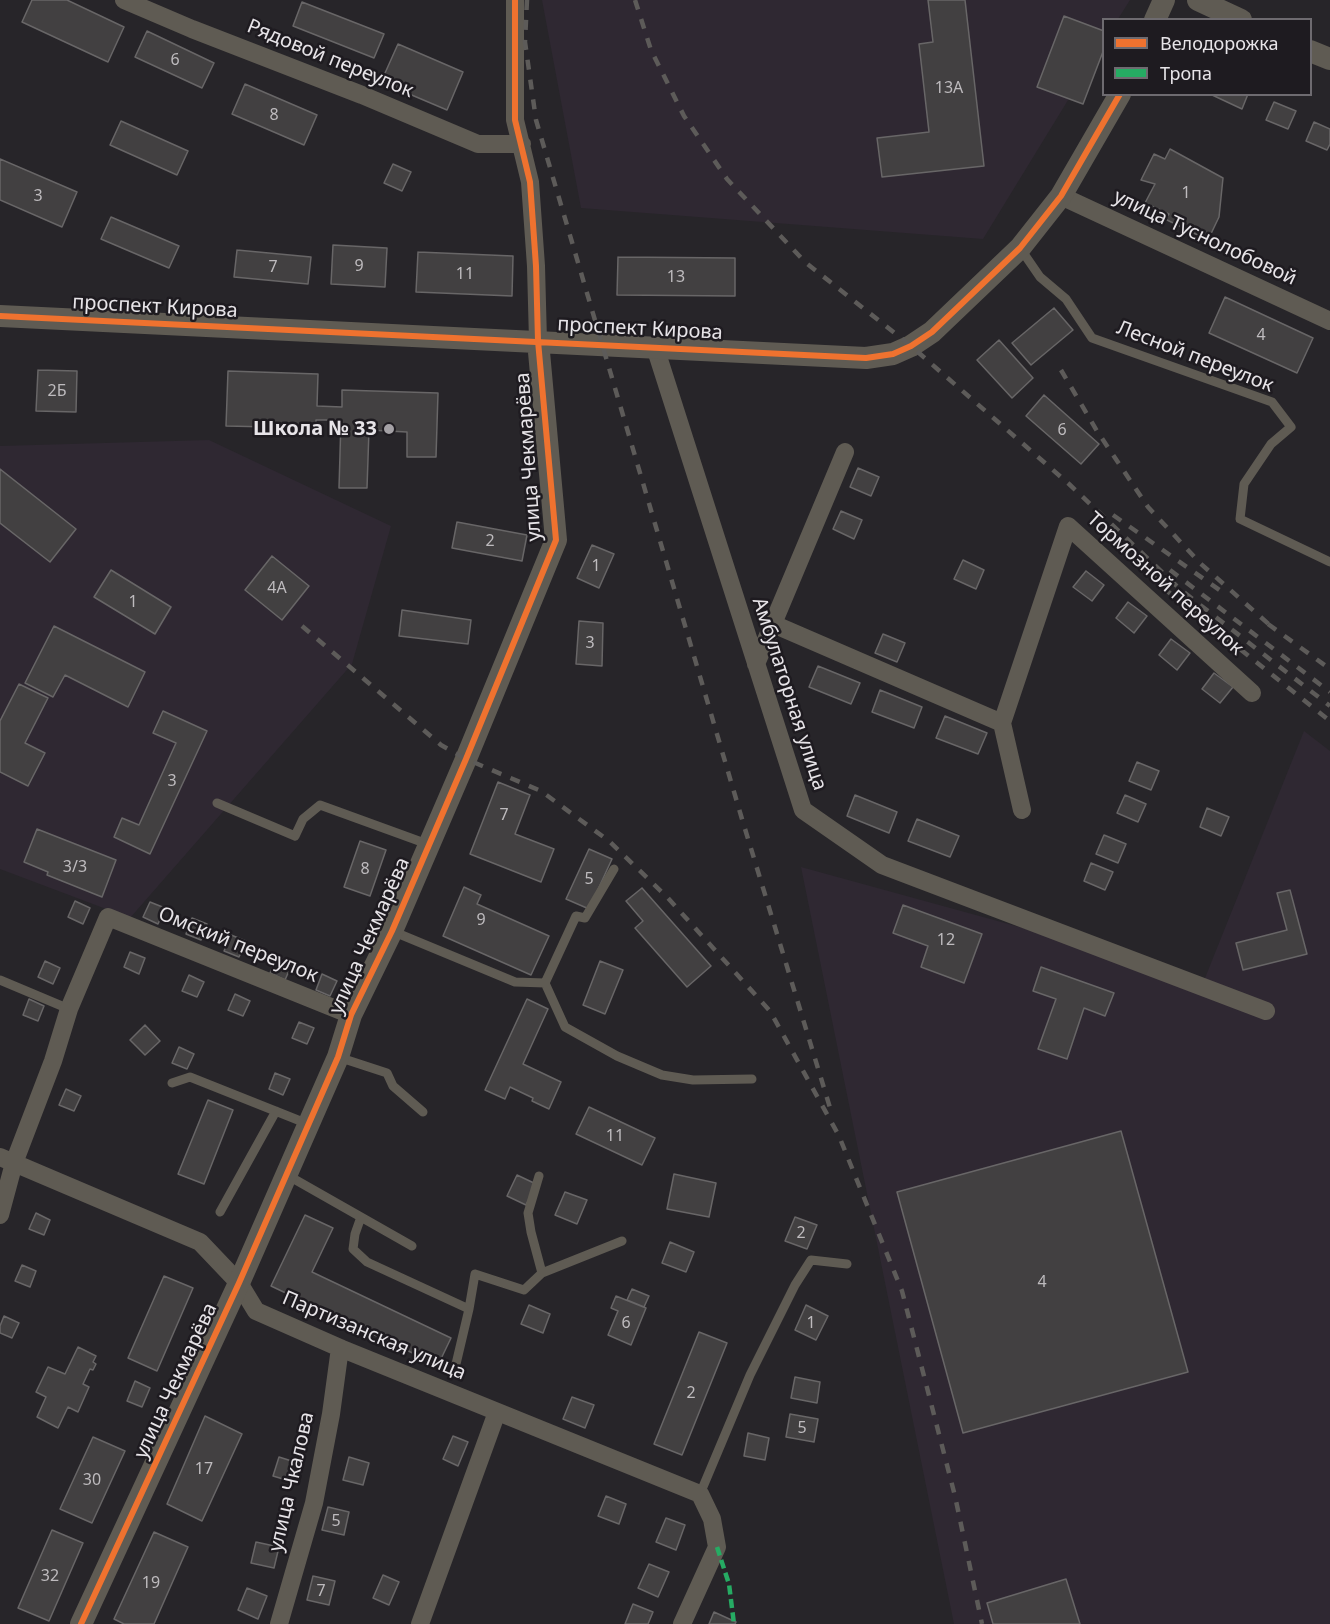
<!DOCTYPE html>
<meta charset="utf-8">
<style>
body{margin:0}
#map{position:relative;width:1330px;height:1624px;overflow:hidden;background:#272529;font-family:"Noto Sans",sans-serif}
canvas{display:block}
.legend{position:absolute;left:1102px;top:18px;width:210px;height:78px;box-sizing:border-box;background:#1e1b20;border:2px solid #6e6b70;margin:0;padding:8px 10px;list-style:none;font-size:18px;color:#e7e4e8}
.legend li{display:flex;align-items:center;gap:12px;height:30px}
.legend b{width:30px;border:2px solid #6e6b70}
</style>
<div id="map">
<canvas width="1330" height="1624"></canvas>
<ul class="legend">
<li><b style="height:8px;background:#ef722f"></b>Велодорожка</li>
<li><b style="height:8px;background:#26ab63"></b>Тропа</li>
</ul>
</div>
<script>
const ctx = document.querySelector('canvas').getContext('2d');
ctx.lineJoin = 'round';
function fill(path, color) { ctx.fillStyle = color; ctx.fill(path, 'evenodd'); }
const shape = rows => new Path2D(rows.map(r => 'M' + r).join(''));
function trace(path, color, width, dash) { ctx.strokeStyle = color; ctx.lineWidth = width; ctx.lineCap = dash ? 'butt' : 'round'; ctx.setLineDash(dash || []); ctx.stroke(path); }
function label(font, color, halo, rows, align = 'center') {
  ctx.font = font + ' "Noto Sans",sans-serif'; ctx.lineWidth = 5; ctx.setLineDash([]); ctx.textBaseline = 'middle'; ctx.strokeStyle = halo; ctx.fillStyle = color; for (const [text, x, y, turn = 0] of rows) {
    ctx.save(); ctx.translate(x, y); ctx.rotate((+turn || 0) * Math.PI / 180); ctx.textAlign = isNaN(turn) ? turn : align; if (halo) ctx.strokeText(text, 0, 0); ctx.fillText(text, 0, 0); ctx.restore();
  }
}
const built = shape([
 [542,0,1130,0,1118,19,1104,20,1103,43,983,239,581,208],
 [209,440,391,526,352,664,130,918,0,869,0,446],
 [1304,731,1330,751,1330,1624,954,1624,801,867,1205,978]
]);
const building = shape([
 [32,0,67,0,124,27,108,62,22,22,32,0],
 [928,0,965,0,984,166,882,177,877,138,929,132,919,44,933,42,928,0],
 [302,2,384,34,374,58,293,26,302,2],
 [1064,16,1104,31,1104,49,1083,104,1037,87,1064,16],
 [147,31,214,63,202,88,135,57,147,31],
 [398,44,463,72,447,110,381,82,398,44],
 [245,84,317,115,304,145,232,114,245,84],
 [1210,94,1248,94,1242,109,1210,94],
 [1274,102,1296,111,1288,129,1266,120,1274,102],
 [121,121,188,151,177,175,110,145,121,121],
 [1314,122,1330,129,1330,144,1327,150,1306,141,1314,122],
 [1170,149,1223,178,1219,217,1208,240,1165,219,1169,214,1145,203,1155,184,1141,180,1154,154,1165,159,1170,149],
 [0,159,77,192,62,227,0,200,0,159],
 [393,164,411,172,402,191,384,183,393,164],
 [111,217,179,246,169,268,101,239,111,217],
 [333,245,387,248,385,287,331,284,333,245],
 [237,250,311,257,308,284,234,277,237,250],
 [418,252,513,256,512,296,416,292,418,252],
 [618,257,735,258,735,296,617,295,618,257],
 [1225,297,1313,338,1297,373,1209,333,1225,297],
 [1054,308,1073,330,1031,365,1012,343,1054,308],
 [999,340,1033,378,1012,398,977,360,999,340],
 [38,370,77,371,76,412,36,411,38,370],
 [228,371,318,374,317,406,342,407,342,390,438,393,436,457,407,457,407,432,369,430,367,488,339,488,341,420,316,420,316,428,226,426,228,371],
 [1044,395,1099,444,1081,464,1026,416,1044,395],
 [858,468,879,477,871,496,850,487,858,468],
 [0,469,76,529,50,562,0,523,0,469],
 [841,511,862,520,854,539,833,529,841,511],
 [457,522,527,535,522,561,452,548,457,522],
 [592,545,614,554,599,588,577,578,592,545],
 [272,556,309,586,282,620,245,590,272,556],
 [963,560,984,570,976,589,954,579,963,560],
 [111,570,171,607,155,634,94,597,111,570],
 [1086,571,1104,585,1092,601,1073,587,1086,571],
 [1128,602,1147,616,1134,633,1116,618,1128,602],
 [402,610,471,620,468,644,399,636,402,610],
 [579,621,603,623,602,666,576,664,579,621],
 [54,626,145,672,128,707,65,675,53,697,25,683,54,626],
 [883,634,905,643,897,662,875,653,883,634],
 [1171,639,1190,653,1177,670,1159,655,1171,639],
 [818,666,860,683,851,704,809,687,818,666],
 [1214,673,1233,687,1220,703,1202,689,1214,673],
 [19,684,48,698,25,743,45,753,28,786,0,772,0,721,19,684],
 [880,690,922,707,914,728,872,712,880,690],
 [163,711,207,731,150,854,114,837,122,818,139,825,176,743,153,733,163,711],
 [945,716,987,733,978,754,936,738,945,716],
 [1137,762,1159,771,1151,790,1129,781,1137,762],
 [498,782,530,795,515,834,554,849,541,882,470,854,498,782],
 [855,795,897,812,889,833,847,816,855,795],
 [1125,795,1146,804,1138,822,1117,813,1125,795],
 [1207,808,1229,817,1221,836,1200,827,1207,808],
 [917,819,959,836,950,857,908,841,917,819],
 [37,829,116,860,102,897,47,875,48,872,24,862,37,829],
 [1104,835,1126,844,1118,863,1096,854,1104,835],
 [360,841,386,850,370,896,344,887,360,841],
 [589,849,612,859,589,909,566,899,589,849],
 [1091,863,1113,872,1105,890,1084,881,1091,863],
 [464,887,481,895,477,904,549,936,531,975,443,936,464,887],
 [642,888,711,966,687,987,635,928,643,921,626,901,642,888],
 [1290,890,1307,954,1243,970,1236,943,1287,930,1277,893,1290,890],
 [75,901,90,908,83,924,68,917,75,901],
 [150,902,165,908,158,924,143,917,150,902],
 [903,905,982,934,964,983,921,967,928,946,893,933,903,905],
 [192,918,207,924,201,940,186,934,192,918],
 [231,935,246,941,239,957,224,951,231,935],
 [130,952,145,958,139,974,124,967,130,952],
 [277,957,292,964,285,980,270,973,277,957],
 [45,961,60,968,53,984,38,977,45,961],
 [600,961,623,970,605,1014,583,1005,600,961],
 [1041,967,1114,993,1105,1016,1084,1008,1067,1059,1038,1049,1056,999,1033,991,1041,967],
 [322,974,337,981,330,996,316,990,322,974],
 [189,975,204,982,197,997,182,991,189,975],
 [235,994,250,1001,243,1016,228,1010,235,994],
 [29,999,44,1006,38,1021,23,1015,29,999],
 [527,999,548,1009,523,1064,561,1082,549,1109,532,1101,533,1098,510,1087,505,1099,485,1090,527,999],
 [299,1022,314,1028,307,1044,292,1038,299,1022],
 [145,1025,160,1041,145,1055,130,1040,145,1025],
 [179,1047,194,1054,187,1069,172,1063,179,1047],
 [275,1073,290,1079,283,1095,269,1089,275,1073],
 [66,1089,81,1096,74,1111,59,1105,66,1089],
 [208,1100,233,1110,204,1184,178,1174,208,1100],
 [589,1107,655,1138,642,1165,576,1134,589,1107],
 [1121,1131,1188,1372,963,1433,897,1192,1121,1131],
 [674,1174,716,1183,709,1217,667,1209,674,1174],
 [517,1175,536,1184,526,1205,507,1196,517,1175],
 [565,1192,587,1200,577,1224,555,1215,565,1192],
 [36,1213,50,1220,44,1235,29,1229,36,1213],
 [305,1215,333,1228,312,1272,451,1338,438,1365,271,1286,305,1215],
 [795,1217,817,1225,807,1249,785,1241,795,1217],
 [670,1242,694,1252,686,1272,662,1263,670,1242],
 [22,1265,36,1271,30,1287,15,1281,22,1265],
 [164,1276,193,1288,157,1371,128,1358,164,1276],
 [632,1289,649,1296,644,1307,627,1300,632,1289],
 [616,1296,646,1308,631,1345,608,1335,618,1311,611,1308,616,1296],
 [529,1305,550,1314,543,1333,521,1324,529,1305],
 [806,1305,828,1316,816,1340,795,1330,806,1305],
 [4,1316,19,1323,12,1338,0,1333,0,1326,4,1316],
 [699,1332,727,1343,682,1455,654,1444,699,1332],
 [78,1347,96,1356,93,1362,96,1364,93,1370,90,1369,83,1384,89,1387,78,1412,68,1407,58,1428,37,1417,46,1397,36,1392,48,1367,65,1374,78,1347],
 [795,1377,820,1382,817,1403,791,1398,795,1377],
 [135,1381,150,1388,142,1407,127,1401,135,1381],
 [572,1397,594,1405,585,1428,563,1419,572,1397],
 [790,1414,818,1419,814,1442,786,1437,790,1414],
 [205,1416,242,1434,202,1521,167,1504,205,1416],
 [748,1433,769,1438,765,1460,744,1456,748,1433],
 [453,1436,468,1442,458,1466,443,1459,453,1436],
 [93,1437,125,1451,92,1523,60,1509,93,1437],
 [279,1457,298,1463,293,1482,273,1476,279,1457],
 [349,1457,369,1463,363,1485,343,1480,349,1457],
 [606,1496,626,1504,619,1524,598,1516,606,1496],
 [328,1507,349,1512,344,1535,322,1530,328,1507],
 [666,1518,685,1525,676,1550,656,1542,666,1518],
 [52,1530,83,1543,49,1621,18,1608,52,1530],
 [154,1532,188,1547,154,1624,124,1624,114,1619,154,1532],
 [256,1542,279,1547,274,1568,251,1563,256,1542],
 [649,1564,669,1572,658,1597,638,1588,649,1564],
 [383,1575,399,1582,389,1605,373,1598,383,1575],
 [313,1576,335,1581,329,1605,307,1600,313,1576],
 [1066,1579,1080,1624,993,1624,987,1603,1066,1579],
 [247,1588,267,1596,258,1619,238,1610,247,1588],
 [633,1604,653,1612,648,1624,625,1624,633,1604],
 [714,1612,736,1622,735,1624,709,1624,714,1612]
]);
const service = shape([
 [1020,248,1040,277,1066,299,1092,338,1272,402,1291,427,1271,444,1244,484,1240,519,1330,562],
 [217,803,295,836,303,819,320,805,430,845],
 [392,931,515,982,545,983,576,916,585,918,614,869],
 [0,980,69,1009],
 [545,983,565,1027,617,1056,662,1075,693,1080,752,1079],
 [338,1057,387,1073,393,1086,423,1112],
 [172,1083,190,1077,308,1124],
 [287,1175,412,1246],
 [539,1176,528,1213,531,1232,542,1273],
 [220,1212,276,1111],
 [361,1217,355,1234,353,1249,367,1262,469,1309,456,1364],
 [469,1309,475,1274,524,1290,542,1273,622,1241],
 [700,1494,750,1375,795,1285,811,1260,847,1264]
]);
const minor = shape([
 [124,0,192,29,362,95,478,144,522,144],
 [515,0,515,120,530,182,536,266,538,341],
 [1061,196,1330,321],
 [655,347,803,810,882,865,1266,1011],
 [773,624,1002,723,1022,810],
 [756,664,845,452],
 [1002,723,1068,526,1252,693],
 [0,1157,200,1242,239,1283,256,1311,340,1348,700,1494,712,1519,717,1547,682,1624],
 [0,1215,14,1163,53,1061,69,1009,108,917,351,1015],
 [279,1624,314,1503,331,1414,340,1348],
 [420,1624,497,1412]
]);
const tertiary = shape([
 [1198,0,1241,20],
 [1155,20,1164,0],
 [1310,51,1330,59],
 [0,316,866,358,893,354,911,346,932,332,1020,248,1061,196,1120,94],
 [81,1624,239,1283,338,1057,351,1015,392,931,466,759,556,540,538,341]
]);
const rail = shape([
 [527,0,525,42,536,120,742,819,831,1111],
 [635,0,651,50,684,116,727,179,805,262,911,346,1069,484,1181,590,1330,706],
 [1061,370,1097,431,1148,507,1200,563,1273,628],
 [1113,515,1221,591],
 [1136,557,1166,590,1330,721],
 [1170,570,1330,692],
 [1268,624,1330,669],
 [302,626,441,745,466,759,541,791,609,841,667,897,770,1011,839,1136,902,1291,955,1496,982,1624]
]);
const quiet = shape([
 [717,1547,729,1584,734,1624]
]);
const cycleway = shape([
 [0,316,866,358,893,354,911,346,932,332,1020,248,1061,196,1120,94],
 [81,1624,239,1283,338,1057,351,1015,392,931,466,759,556,540,538,341,536,266,530,182,515,120,515,0]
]);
const markers = [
 [389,429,6,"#a4a1a5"]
];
const numberNames = [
 ["6",175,60],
 ["13А",949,88],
 ["8",274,115],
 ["1",1186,193],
 ["3",38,196],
 ["9",359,266],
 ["7",273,267],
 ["11",465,274],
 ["13",676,277],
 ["4",1261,335],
 ["2Б",57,391],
 ["6",1062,430],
 ["2",490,541],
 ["1",596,566],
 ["4А",277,588],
 ["1",133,602],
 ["3",590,643],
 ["3",172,781],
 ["7",504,815],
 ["3/3",75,867],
 ["8",365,869],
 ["5",589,879],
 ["9",481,920],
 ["12",946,940],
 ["11",615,1136],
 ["2",801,1233],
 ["4",1042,1282],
 ["6",626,1323],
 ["1",811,1323],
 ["2",691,1393],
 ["5",802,1428],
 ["17",204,1469],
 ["30",92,1480],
 ["5",336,1521],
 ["32",50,1576],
 ["19",151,1583],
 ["7",321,1591]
];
const streetNames = [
 ["Рядовой переулок",330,59,22],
 ["улица Туснолобовой",1205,238,25],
 ["проспект Кирова",155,307,3],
 ["проспект Кирова",640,329,3],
 ["Лесной переулок",1195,357,21],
 ["улица Чекмарёва",529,457,-94],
 ["Тормозной переулок",1165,584,42],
 ["Амбулаторная улица",789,694,72],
 ["улица Чекмарёва",370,936,-66],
 ["Омский переулок",238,945,22],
 ["Партизанская улица",374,1336,23],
 ["улица Чекмарёва",176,1381,-65],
 ["улица Чкалова",292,1482,-77]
];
const poiNames = [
 ["Школа № 33",377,429]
];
fill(built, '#2f2832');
fill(building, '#424041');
trace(building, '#686667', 1.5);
trace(service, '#5f5b53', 9);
trace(minor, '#5f5b53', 18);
trace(tertiary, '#5f5b53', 22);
trace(rail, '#5d5b59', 4.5, [10, 10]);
trace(quiet, '#26ab63', 4.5, [9, 4.5]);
trace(cycleway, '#ef722f', 6);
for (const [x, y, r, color] of markers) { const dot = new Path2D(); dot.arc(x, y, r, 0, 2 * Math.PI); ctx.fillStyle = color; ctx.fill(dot); trace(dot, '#1e1b20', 2); }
label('16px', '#bebbbe', null, numberNames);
label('20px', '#e7e4e8', '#1e1b20', streetNames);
label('bold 20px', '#e7e4e8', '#1e1b20', poiNames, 'right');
</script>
